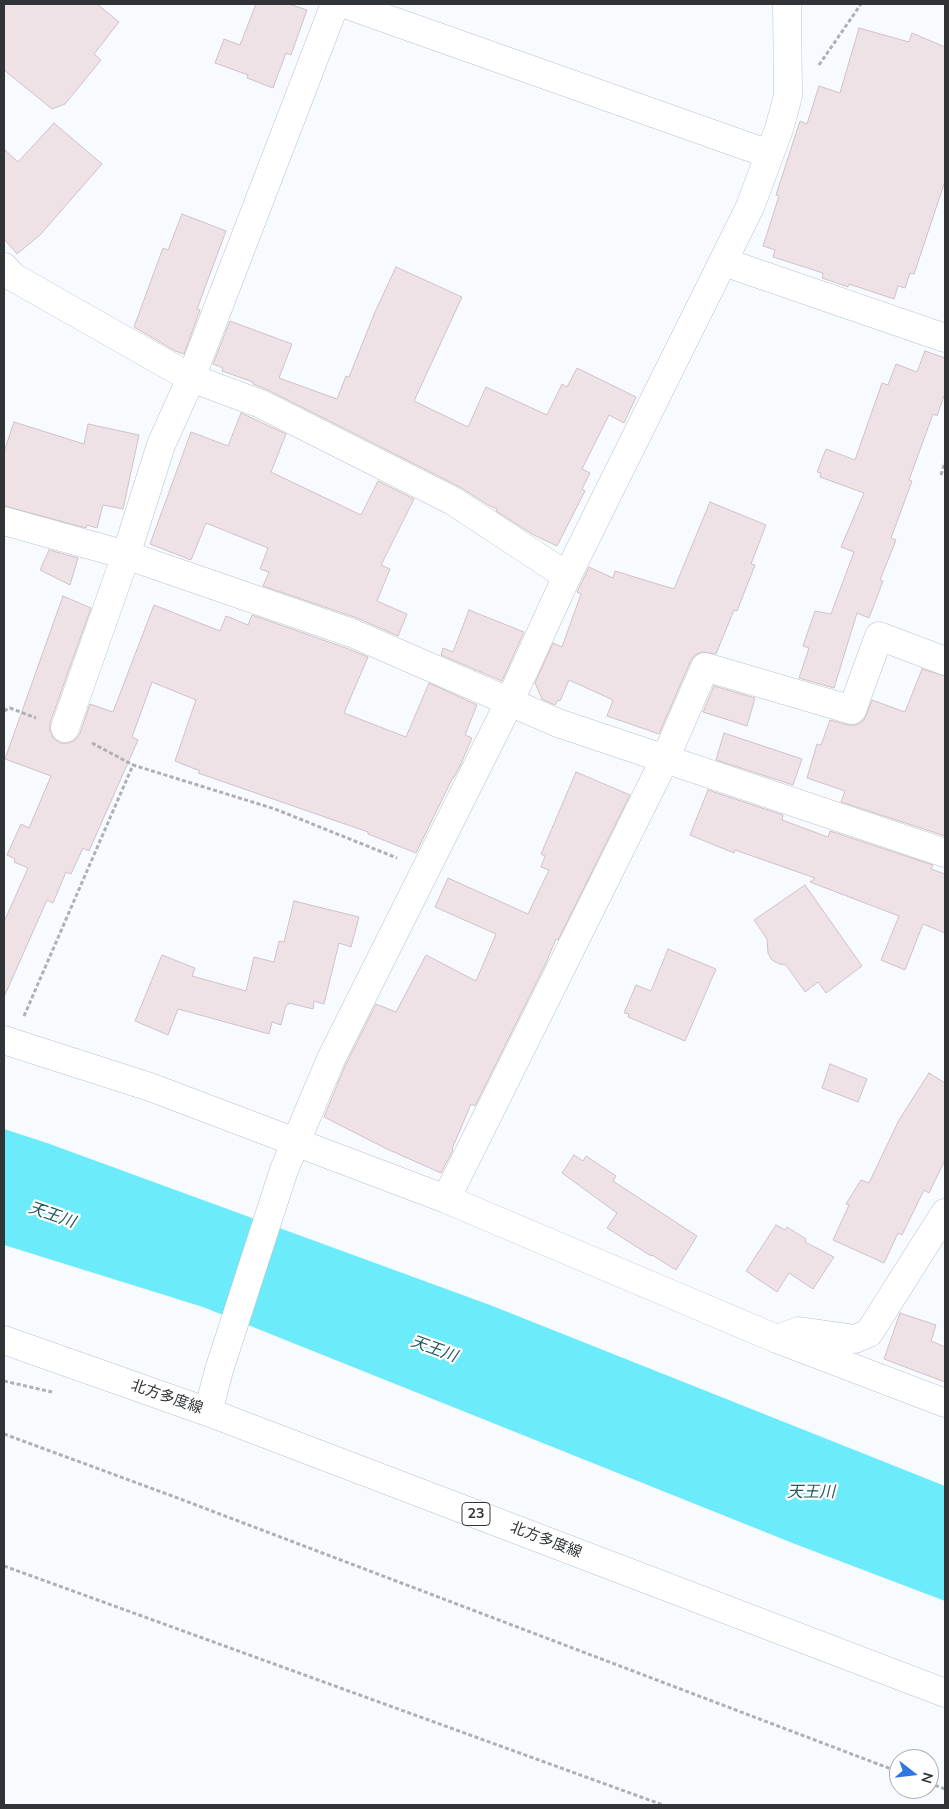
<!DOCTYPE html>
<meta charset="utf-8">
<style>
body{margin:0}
#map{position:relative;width:949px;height:1809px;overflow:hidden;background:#f7faff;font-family:Mulish,sans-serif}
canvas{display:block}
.frame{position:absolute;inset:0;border:5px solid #313437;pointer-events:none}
.north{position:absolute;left:889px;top:1749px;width:50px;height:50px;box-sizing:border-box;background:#fff;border:1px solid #adaeaf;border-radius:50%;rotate:106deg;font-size:14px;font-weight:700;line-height:20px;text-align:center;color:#313437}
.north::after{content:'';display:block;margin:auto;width:18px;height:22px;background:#2d77e3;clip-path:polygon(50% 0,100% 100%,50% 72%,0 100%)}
</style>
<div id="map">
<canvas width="949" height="1809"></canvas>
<div class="frame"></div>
<div class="north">N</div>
</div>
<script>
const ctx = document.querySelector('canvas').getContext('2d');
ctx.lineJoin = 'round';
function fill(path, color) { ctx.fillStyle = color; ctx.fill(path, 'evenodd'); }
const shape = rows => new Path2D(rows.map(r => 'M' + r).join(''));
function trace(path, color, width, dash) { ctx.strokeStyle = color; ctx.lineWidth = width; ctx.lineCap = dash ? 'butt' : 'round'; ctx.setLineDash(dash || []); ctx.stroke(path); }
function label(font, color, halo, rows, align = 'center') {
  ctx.font = font + ' Mulish,"Noto Sans JP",sans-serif'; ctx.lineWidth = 4.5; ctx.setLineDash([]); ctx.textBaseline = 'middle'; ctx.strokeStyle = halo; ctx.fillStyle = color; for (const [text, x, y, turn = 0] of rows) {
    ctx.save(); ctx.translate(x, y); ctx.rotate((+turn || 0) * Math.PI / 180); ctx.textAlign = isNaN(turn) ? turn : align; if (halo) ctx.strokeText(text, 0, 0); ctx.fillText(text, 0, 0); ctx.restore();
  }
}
const water = shape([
 [4,1129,47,1143,490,1305,945,1486,945,1601,795,1544,203,1307,4,1245]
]);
const building = shape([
 [4,4,97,4,119,22,94,54,101,60,65,104,52,109,4,70,4,4],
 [256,4,289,4,307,10,291,55,286,53,273,88,247,78,248,75,215,63,224,39,240,45,256,4],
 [859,28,909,42,912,33,945,47,945,181,914,274,910,273,905,288,898,286,894,299,849,284,848,287,822,278,823,273,773,257,775,250,763,246,779,196,776,195,800,121,807,124,819,86,840,93,859,28],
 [54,123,102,164,40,235,17,254,4,239,4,149,18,162,54,123],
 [182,214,226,231,197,309,200,310,184,354,175,351,134,327,163,248,168,250,182,214],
 [396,267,462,297,414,401,468,427,486,387,547,415,562,384,567,387,577,368,636,397,624,423,609,415,582,469,590,473,582,489,585,491,557,546,532,534,496,511,497,509,488,505,460,487,268,390,253,384,253,382,222,371,223,368,213,364,230,321,292,344,279,378,337,399,346,376,349,377,375,312,396,267],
 [925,351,945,358,945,393,937,416,933,414,909,480,912,481,891,538,896,540,880,580,883,581,869,618,857,613,834,688,799,678,809,648,803,646,815,611,831,614,854,552,841,547,864,493,820,477,821,473,817,472,826,449,855,460,882,383,888,385,896,364,917,372,925,351],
 [241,413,286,434,271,472,361,515,378,481,414,499,381,565,390,569,377,601,407,614,398,636,357,618,263,586,269,572,260,569,268,548,206,523,191,560,150,544,191,432,228,446,241,413],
 [14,422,84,444,88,424,139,435,123,509,103,505,97,528,87,525,86,528,4,506,4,452,14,422],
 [710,502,766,525,751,564,755,565,737,611,734,610,716,654,702,652,695,655,691,660,659,734,607,716,613,700,569,680,560,701,558,700,555,705,542,699,535,683,553,643,562,647,581,594,577,592,589,567,613,578,615,571,674,589,710,502],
 [49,550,78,558,70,585,40,570,49,550],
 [63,596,91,608,50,723,50,730,53,738,60,743,68,743,75,740,80,733,90,704,113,712,154,605,220,631,226,616,248,625,252,615,346,648,368,657,344,713,406,737,429,683,477,705,465,735,472,738,460,766,454,777,453,777,416,853,368,834,368,832,198,773,200,771,175,761,196,700,152,682,132,737,138,740,89,851,83,848,71,874,66,872,53,903,47,900,4,997,4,922,28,868,14,862,15,859,7,855,21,824,29,828,51,776,5,759,63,596],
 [469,610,524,632,502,681,441,655,443,648,453,652,469,610],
 [922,669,945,676,945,836,841,802,845,791,807,778,817,744,821,745,830,720,848,725,856,725,863,721,866,716,872,700,905,712,922,669],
 [714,686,755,698,747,726,703,712,714,686],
 [724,733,802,759,793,785,716,760,724,733],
 [576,772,630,795,558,940,556,939,545,965,475,1106,471,1104,452,1149,453,1150,441,1173,387,1149,324,1117,345,1066,376,1004,396,1012,426,955,476,981,496,934,435,907,448,878,528,914,549,870,541,867,545,856,541,854,576,772],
 [708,790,783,815,782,820,828,837,830,831,933,865,931,869,945,874,945,933,923,924,905,970,881,960,899,916,810,882,815,878,735,850,734,853,690,835,708,790],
 [805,885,862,966,826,993,818,982,805,992,786,965,779,964,772,960,768,953,767,939,754,920,805,885],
 [294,901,359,917,351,947,339,943,324,1004,314,1001,313,1009,289,1003,288,1005,286,1005,281,1025,272,1022,269,1034,178,1009,168,1035,135,1021,162,955,195,968,192,976,246,991,254,957,274,962,279,941,284,942,294,901],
 [668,949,716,969,685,1041,628,1017,629,1014,624,1013,636,985,651,991,668,949],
 [830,1064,867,1079,858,1102,822,1088,830,1064],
 [929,1073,945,1083,945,1160,929,1193,924,1190,902,1235,898,1233,884,1263,833,1240,849,1205,846,1204,861,1180,869,1183,899,1120,929,1073],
 [574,1155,583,1161,586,1156,616,1176,613,1181,697,1236,676,1270,652,1255,651,1256,607,1228,617,1213,562,1173,574,1155],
 [776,1225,785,1230,787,1227,806,1239,805,1242,834,1257,813,1289,789,1273,777,1292,746,1271,776,1225],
 [900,1313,936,1325,931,1341,945,1347,945,1382,884,1359,900,1313]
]);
const path = shape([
 [819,65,861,4],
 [941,475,945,462],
 [4,711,10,708,36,718],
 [92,743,133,765],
 [24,1016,133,765,275,809,397,858],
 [4,1381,52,1392],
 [4,1434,175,1497,899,1772],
 [4,1566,663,1805],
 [929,1783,945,1789]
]);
const minor = shape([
 [345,4,769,154],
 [724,262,945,338],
 [4,267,13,277,191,378,261,404,453,501,567,576],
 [4,521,126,555,352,633,558,723,945,853],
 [65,728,126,555,161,445,191,378,335,4],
 [4,1040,150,1087,446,1199,777,1339,945,1403],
 [446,1199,665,759,705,667,852,710,879,636,945,661],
 [780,1338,799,1331,855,1339,869,1333,945,1213],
 [208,1412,219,1370,284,1170,331,1059,509,703,567,576,750,207,779,129,788,96,787,4]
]);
const major = shape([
 [4,1340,208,1412,945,1693]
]);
const shields = [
 [476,1514,28]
];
const shieldNames = [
 ["23",476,1514]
];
const streetNames = [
 ["北方多度線",167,1397,19],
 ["北方多度線",546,1540,21]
];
const waterNames = [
 ["天王川",52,1215,19],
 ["天王川",434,1349,20],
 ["天王川",811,1492]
];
fill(water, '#6cecfb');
fill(building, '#efe2e6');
trace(building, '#cfc2c6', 1);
trace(minor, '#bbc2cc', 29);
trace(major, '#bbc2cc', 29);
trace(path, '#adb0b5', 3, [4, 2.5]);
trace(minor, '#fff', 28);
trace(major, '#fff', 28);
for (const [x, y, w] of shields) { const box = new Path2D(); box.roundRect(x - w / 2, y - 11.5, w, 23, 4); ctx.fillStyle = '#fff'; ctx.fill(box); trace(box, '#313437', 1); }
label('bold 14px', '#313437', null, shieldNames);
label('15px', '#313437', '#fff', streetNames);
label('italic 16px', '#22595f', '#fff', waterNames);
</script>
